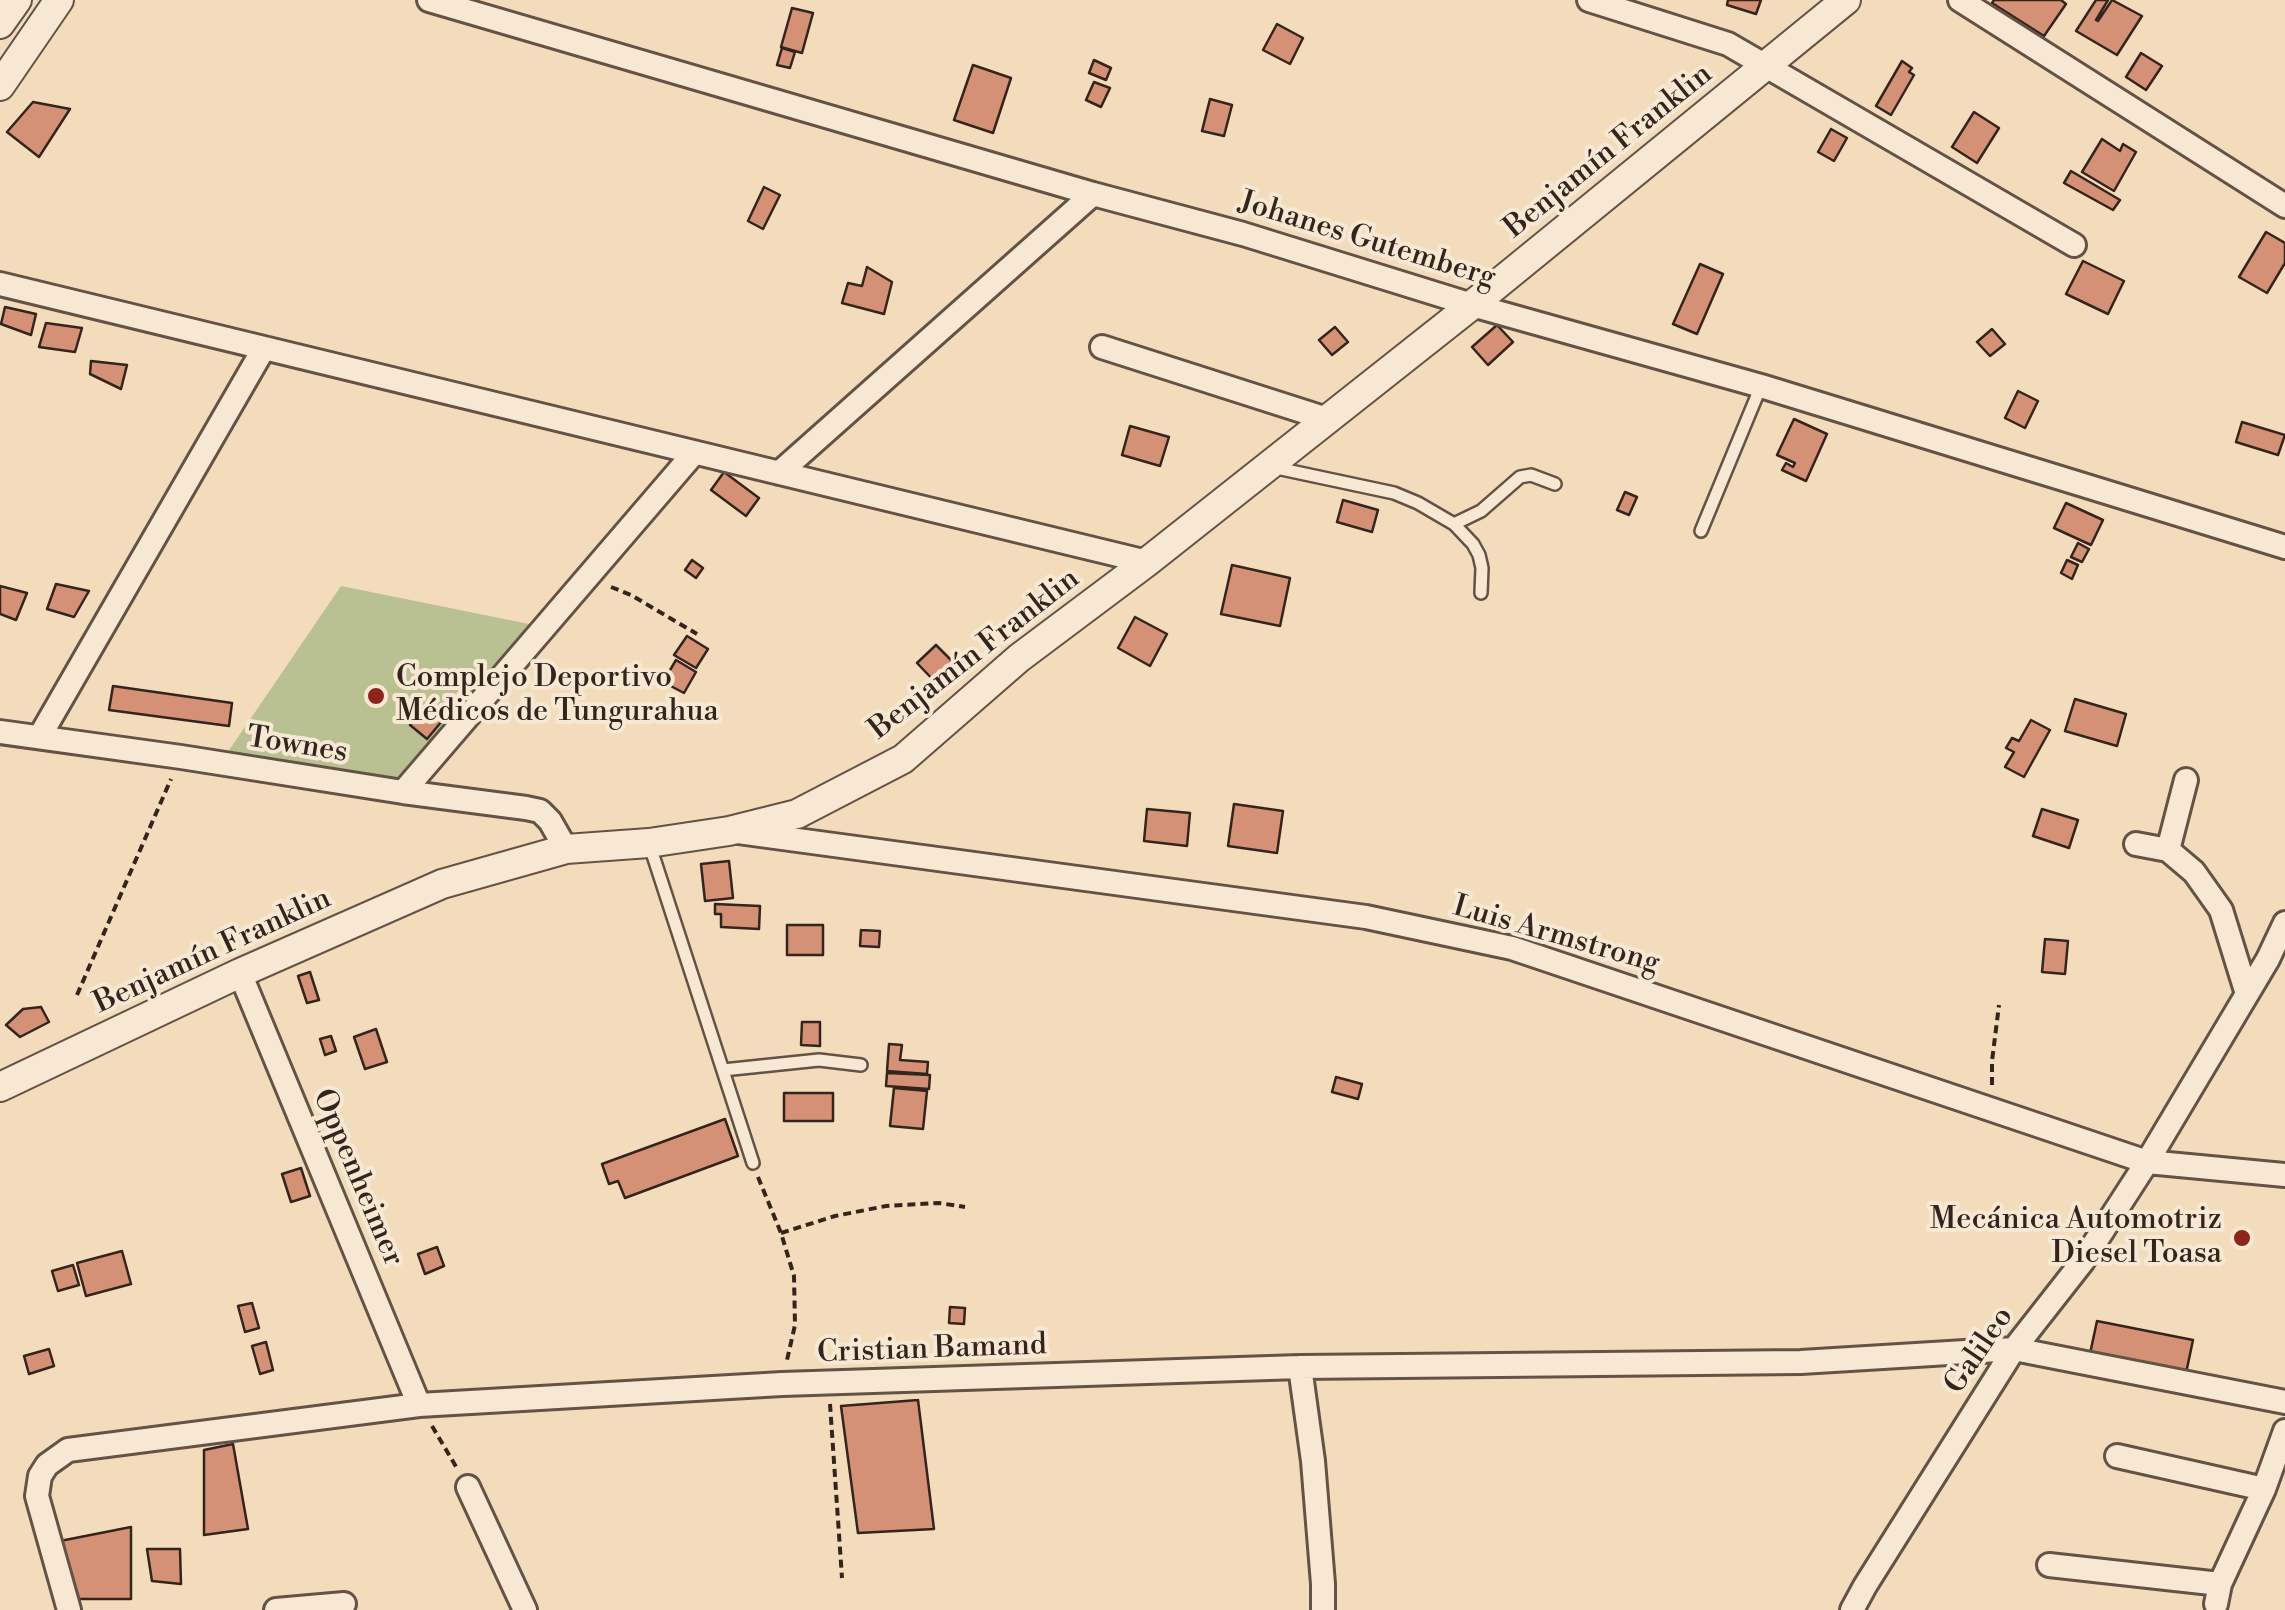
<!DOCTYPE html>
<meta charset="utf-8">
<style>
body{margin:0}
canvas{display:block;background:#f3dcbc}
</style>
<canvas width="2285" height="1610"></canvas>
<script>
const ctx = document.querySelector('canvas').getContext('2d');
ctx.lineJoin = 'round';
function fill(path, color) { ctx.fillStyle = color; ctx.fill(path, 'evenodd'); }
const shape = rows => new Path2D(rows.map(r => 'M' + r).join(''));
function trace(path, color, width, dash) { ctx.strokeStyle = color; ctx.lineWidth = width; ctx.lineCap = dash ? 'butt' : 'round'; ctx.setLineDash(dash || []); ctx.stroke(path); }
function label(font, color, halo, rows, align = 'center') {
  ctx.font = font + ' "Libre Bodoni",serif'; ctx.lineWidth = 8; ctx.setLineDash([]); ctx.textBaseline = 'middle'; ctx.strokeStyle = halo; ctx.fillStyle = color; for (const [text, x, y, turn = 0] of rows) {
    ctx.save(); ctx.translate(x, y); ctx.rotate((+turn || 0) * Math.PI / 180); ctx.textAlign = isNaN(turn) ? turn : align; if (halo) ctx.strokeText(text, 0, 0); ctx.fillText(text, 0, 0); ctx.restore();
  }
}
const green = shape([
 [341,586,544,627,403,792,219,765]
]);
const building = shape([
 [1728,0,1761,0,1756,14,1727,5,1728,0],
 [1994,0,2061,0,2066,4,2044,36,1992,3,1994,0],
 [2096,0,2108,0,2096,20,2098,21,2112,0,2142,16,2117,55,2076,31,2096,0],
 [792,8,813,13,802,53,781,47,792,8],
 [1277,24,1303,38,1290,64,1263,50,1277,24],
 [782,48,795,52,790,68,777,65,782,48],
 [2141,53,2162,66,2146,90,2126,77,2141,53],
 [1094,60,1111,68,1106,80,1089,73,1094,60],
 [1902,61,1912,68,1909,72,1914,75,1891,115,1876,106,1902,61],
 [973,65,1011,78,993,133,954,120,973,65],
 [1094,82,1110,88,1101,107,1086,100,1094,82],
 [1210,99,1232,105,1224,136,1202,131,1210,99],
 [33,102,70,109,39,157,7,132,33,102],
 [1974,112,1999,128,1977,163,1952,147,1974,112],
 [1831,129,1847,138,1834,161,1818,152,1831,129],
 [2102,139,2120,151,2123,144,2136,152,2114,191,2082,172,2102,139],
 [2071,171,2120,200,2113,210,2064,183,2071,171],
 [764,187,780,195,763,229,748,221,764,187],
 [2266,232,2285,243,2285,263,2267,293,2239,277,2266,232],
 [2083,261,2124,281,2108,314,2066,294,2083,261],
 [1700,264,1723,274,1697,334,1673,324,1700,264],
 [867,267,892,282,884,314,842,303,848,283,862,286,867,267],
 [5,307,36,314,31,335,1,324,5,307],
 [46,323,82,328,75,352,39,347,46,323],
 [1497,325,1513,342,1488,365,1472,347,1497,325],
 [1335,327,1348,342,1332,355,1319,340,1335,327],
 [1992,329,2005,344,1990,356,1977,342,1992,329],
 [91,361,127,365,121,389,90,374,91,361],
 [2018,391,2038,401,2025,428,2005,418,2018,391],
 [1794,419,1827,434,1806,481,1782,470,1786,463,1793,467,1795,463,1777,455,1794,419],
 [2242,422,2285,435,2278,455,2236,442,2242,422],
 [1130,426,1169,437,1160,466,1122,455,1130,426],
 [724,472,759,498,746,516,711,490,724,472],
 [1625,492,1637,497,1629,515,1617,510,1625,492],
 [1343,500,1378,510,1372,532,1337,522,1343,500],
 [2066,503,2103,520,2091,545,2054,528,2066,503],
 [2078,543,2089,549,2082,562,2071,557,2078,543],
 [692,560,703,568,696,578,685,570,692,560],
 [2067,560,2078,565,2072,579,2061,573,2067,560],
 [1232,565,1290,578,1280,626,1221,614,1232,565],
 [56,584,89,591,74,617,47,609,56,584],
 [0,586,27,593,16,620,0,614,0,586],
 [1135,617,1167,634,1150,666,1118,648,1135,617],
 [687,636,708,649,696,668,674,655,687,636],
 [936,645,957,666,938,685,917,663,936,645],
 [676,660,696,672,684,693,663,682,676,660],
 [113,686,232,703,229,726,109,710,113,686],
 [2075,699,2126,714,2117,746,2065,731,2075,699],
 [426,707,442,721,427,739,410,725,426,707],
 [2031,720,2050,730,2024,777,2005,767,2014,752,2006,748,2012,738,2019,741,2031,720],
 [1234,804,1283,811,1277,853,1228,846,1234,804],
 [1147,809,1190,813,1187,846,1144,841,1147,809],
 [2042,809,2078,820,2069,848,2033,836,2042,809],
 [729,861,733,898,705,901,701,864,729,861],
 [715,904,760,906,759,929,721,927,721,914,715,914,715,904],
 [787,925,823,925,823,955,787,955,787,925],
 [861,930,880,931,879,947,860,946,861,930],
 [2045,939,2068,941,2065,974,2042,972,2045,939],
 [310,972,319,1000,307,1003,298,976,310,972],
 [41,1007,49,1022,20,1037,6,1025,23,1009,41,1007],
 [802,1022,820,1022,820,1046,801,1045,802,1022],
 [376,1029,387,1062,365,1069,354,1037,376,1029],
 [331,1036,336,1051,325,1055,320,1039,331,1036],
 [889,1044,902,1045,900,1060,928,1062,927,1074,887,1071,889,1044],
 [887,1073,930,1075,929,1089,886,1086,887,1073],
 [1336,1077,1362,1084,1358,1099,1332,1092,1336,1077],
 [894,1088,927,1091,923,1129,890,1126,894,1088],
 [784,1093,833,1093,833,1121,784,1121,784,1093],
 [725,1119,738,1156,625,1198,618,1181,609,1184,602,1164,725,1119],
 [301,1168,310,1196,291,1202,282,1174,301,1168],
 [437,1247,444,1266,425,1274,418,1254,437,1247],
 [122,1251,131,1284,86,1296,77,1263,122,1251],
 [73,1265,79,1285,58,1291,52,1271,73,1265],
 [252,1303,259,1328,245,1332,238,1306,252,1303],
 [950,1307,965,1308,964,1324,949,1323,950,1307],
 [2097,1321,2193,1340,2185,1378,2088,1363,2097,1321],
 [266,1342,273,1370,260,1374,252,1346,266,1342],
 [49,1349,54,1366,29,1374,24,1356,49,1349],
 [918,1400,934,1529,858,1533,841,1406,918,1400],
 [233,1444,248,1529,204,1535,204,1450,233,1444],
 [131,1527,131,1599,79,1599,60,1541,131,1527],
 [147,1549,180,1549,181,1584,152,1581,147,1549]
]);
const path = shape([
 [611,587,631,595,697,634],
 [77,995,171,779],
 [1992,1085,1992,1061,1999,1005],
 [758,1177,781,1233,794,1276,795,1325,787,1360],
 [781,1233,835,1216,886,1206,939,1203,965,1207],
 [830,1404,842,1578],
 [432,1426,458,1470]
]);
const service = shape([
 [1272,467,1394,493,1418,503,1454,524,1473,544,1479,555,1482,568,1481,593],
 [1454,524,1481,511,1520,477,1531,475,1555,484],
 [1701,531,1761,386],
 [649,843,753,1163],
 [723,1070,819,1060,861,1065]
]);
const minor = shape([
 [429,0,1093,194,1243,234,1472,305,1761,386,2285,547],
 [1589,0,1728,44,2074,245],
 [1960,0,2285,206],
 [0,284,1147,562],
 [1102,347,1327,419],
 [779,473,1093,194],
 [0,732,181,757,403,792,526,808,540,811,550,821,566,849],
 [40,736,264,348],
 [403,792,694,453],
 [738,832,1366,917,1512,948,2147,1162,2285,1175],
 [2136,844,2168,850,2194,872,2221,910,2247,994],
 [2168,850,2186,780],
 [240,973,419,1405],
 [1300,1367,1313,1461,1323,1584,1323,1610],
 [2117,1456,2264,1489],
 [468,1487,525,1610],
 [2049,1565,2220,1584],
 [2216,1604,2220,1584,2264,1489,2285,1431],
 [69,1610,37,1496,40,1476,47,1465,68,1450,419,1405,782,1384,1300,1367,1801,1362,2014,1349,2285,1402],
 [276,1610,344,1604],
 [1852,1610,1865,1586,2014,1349,2083,1261,2147,1162,2268,959,2285,923]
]);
const tertiary = shape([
 [0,24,17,0],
 [0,86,59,0],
 [0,1087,240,973,442,884,566,849,649,843,729,831,797,814,903,759,1019,658,1147,562,1472,305,1846,0]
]);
const markers = [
 [376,696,10,"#8f2418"],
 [2242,1238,10,"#8f2418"]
];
const streetNames = [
 ["Benjamín Franklin",1609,152,-39],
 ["Johanes Gutemberg",1367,241,17],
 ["Benjamín Franklin",975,655,-38],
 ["Townes",297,746,9],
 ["Luis Armstrong",1556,936,16],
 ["Benjamín Franklin",213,952,-25],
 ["Oppenheimer",357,1178,67],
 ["Cristian Bamand",932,1350,-2],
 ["Galileo",1980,1351,-56]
];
const poiNames = [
 ["Complejo Deportivo",396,679],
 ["Médicos de Tungurahua",396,713],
 ["Mecánica Automotriz",2222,1221,"right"],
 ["Diesel Toasa",2222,1255,"right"]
];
fill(green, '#b9c092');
fill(building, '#d59175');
trace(building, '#33241e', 2.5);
trace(service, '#635246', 16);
trace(minor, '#635246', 28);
trace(tertiary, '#635246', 32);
trace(path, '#33241e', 4, [8, 5]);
trace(service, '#f7e8d3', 11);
trace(minor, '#f7e8d3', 22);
trace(tertiary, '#f7e8d3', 28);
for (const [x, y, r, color] of markers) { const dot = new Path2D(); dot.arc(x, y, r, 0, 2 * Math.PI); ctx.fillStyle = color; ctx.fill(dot); trace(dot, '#f7e8d3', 4); }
label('30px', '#33241e', '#f7e8d3', streetNames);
label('30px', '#33241e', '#f7e8d3', poiNames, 'left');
</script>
